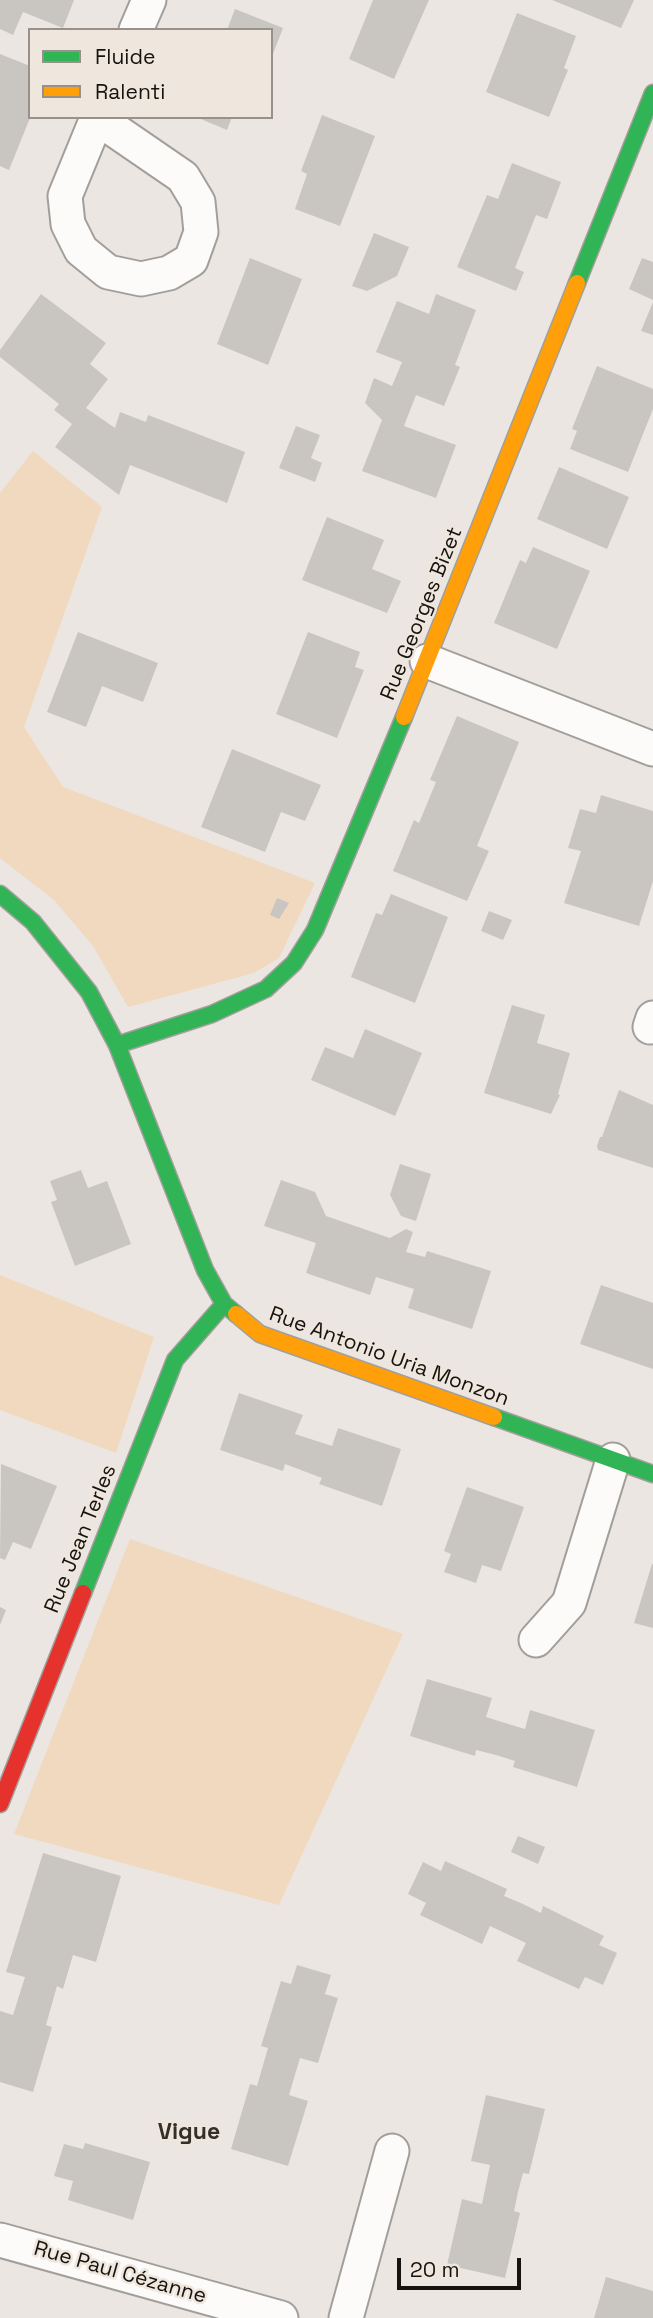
<!DOCTYPE html>
<meta charset="utf-8">
<style>
body{margin:0}
#map{position:relative;width:653px;height:2318px;overflow:hidden;background:#ebe6e1;font-family:"Space Grotesk",sans-serif}
canvas{display:block}
.legend{position:absolute;left:28px;top:28px;width:245px;height:91px;box-sizing:border-box;background:#efe6dd;border:2px solid #98918b;margin:0;padding:9px 12px;list-style:none;font-size:21px;color:#15120f}
.legend li{display:flex;align-items:center;gap:14px;height:35px}
.legend b{width:35px;border:2px solid #98918b}
.scale{position:absolute;left:397px;top:2258px;width:124px;height:32px;box-sizing:border-box;border:4px solid #15120f;border-top:0;padding-left:9px;font-size:21px;line-height:24px;white-space:nowrap;color:#15120f;-webkit-text-stroke:5px #efe6dd;paint-order:stroke}
</style>
<div id="map">
<canvas width="653" height="2318"></canvas>
<ul class="legend">
<li><b style="height:9px;background:#30b455"></b>Fluide</li>
<li><b style="height:9px;background:#ff9f0a"></b>Ralenti</li>
</ul>
<div class="scale">20 m</div>
</div>
<script>
const ctx = document.querySelector('canvas').getContext('2d');
ctx.lineJoin = 'round';
function fill(path, color) { ctx.fillStyle = color; ctx.fill(path, 'evenodd'); }
const shape = rows => new Path2D(rows.map(r => 'M' + r).join(''));
function trace(path, color, width, dash) { ctx.strokeStyle = color; ctx.lineWidth = width; ctx.lineCap = dash ? 'butt' : 'round'; ctx.setLineDash(dash || []); ctx.stroke(path); }
function label(font, color, halo, rows, align = 'center') {
  ctx.font = font + ' "Space Grotesk",sans-serif'; ctx.lineWidth = 5; ctx.setLineDash([]); ctx.textBaseline = 'middle'; ctx.strokeStyle = halo; ctx.fillStyle = color; for (const [text, x, y, turn = 0] of rows) {
    ctx.save(); ctx.translate(x, y); ctx.rotate((+turn || 0) * Math.PI / 180); ctx.textAlign = isNaN(turn) ? turn : align; if (halo) ctx.strokeText(text, 0, 0); ctx.fillText(text, 0, 0); ctx.restore();
  }
}
const green = shape([
 [33,451,102,507,24,727,63,787,315,883,279,958,254,973,128,1007,93,946,54,900,0,858,0,493],
 [0,1275,154,1337,116,1453,0,1410],
 [130,1539,403,1634,279,1905,14,1834]
]);
const building = shape([
 [0,0,74,0,63,28,23,12,13,35,0,29],
 [373,0,429,0,394,79,349,59],
 [552,0,634,0,621,28],
 [235,9,283,28,271,59,271,30,227,30],
 [517,13,576,36,564,68,568,70,549,117,486,92],
 [0,54,30,66,30,118,9,170,0,166],
 [322,115,375,136,340,226,295,209,307,174,301,171],
 [196,117,232,117,227,130],
 [512,163,561,182,547,219,536,215,515,268,524,272,516,291,457,267,487,195,498,199],
 [374,233,409,247,397,276,367,291,352,286],
 [250,258,302,279,268,365,217,344],
 [642,258,653,262,653,300,629,289],
 [41,294,106,343,90,364,108,379,86,408,115,428,120,412,146,422,148,415,245,452,227,503,130,465,119,495,55,447,72,424,54,410,59,404,0,357,0,350],
 [436,294,476,310,455,365,460,367,444,406,416,395,404,426,456,445,436,498,362,471,382,420,365,403,374,378,392,386,402,362,376,352,397,301,429,314],
 [653,302,653,335,641,331],
 [597,366,653,389,653,409,628,472,570,449,577,431,572,429],
 [296,426,320,435,311,458,322,463,315,482,279,468],
 [559,467,629,497,607,549,537,519],
 [327,517,384,540,372,569,401,581,387,613,302,580],
 [533,547,590,571,557,649,494,623,520,560,526,563],
 [78,632,158,663,143,702,102,686,86,727,47,712],
 [308,632,360,652,355,667,364,670,337,738,276,714],
 [457,716,519,742,477,846,489,851,467,901,393,871,414,820,419,823,436,782,430,780],
 [232,749,321,785,305,821,281,812,265,852,201,827],
 [601,795,653,811,653,881,639,926,564,903,581,851,568,848,580,809,596,813],
 [391,894,448,917,415,1003,351,977,376,913,382,915],
 [277,898,289,903,279,919,270,915],
 [489,911,512,920,503,940,481,931],
 [512,1005,545,1015,537,1043,570,1053,558,1094,560,1095,551,1114,484,1093],
 [365,1029,422,1053,395,1116,311,1080,325,1047,353,1058],
 [619,1090,653,1105,653,1168,598,1150,597,1146,600,1137,602,1137],
 [400,1164,431,1174,416,1221,401,1216,390,1195],
 [81,1170,88,1188,107,1181,131,1244,75,1266,51,1202,57,1200,50,1181],
 [281,1180,315,1192,326,1216,390,1238,406,1229,413,1232,406,1252,425,1257,427,1251,491,1271,472,1329,408,1308,414,1289,376,1277,370,1295,306,1273,316,1243,264,1226],
 [601,1285,653,1303,653,1369,580,1344],
 [239,1393,303,1415,295,1434,332,1446,338,1428,401,1449,382,1506,319,1484,322,1478,285,1464,283,1471,220,1450],
 [1,1464,57,1486,31,1549,13,1542,5,1560,0,1558],
 [467,1487,524,1507,501,1571,482,1565,476,1583,444,1572,451,1554,444,1551],
 [652,1564,653,1564,653,1628,634,1623],
 [0,1607,6,1610,0,1625],
 [427,1679,492,1698,486,1717,505,1723,525,1729,530,1710,595,1730,577,1787,513,1767,515,1761,496,1755,476,1750,475,1756,410,1736],
 [518,1836,545,1847,538,1864,511,1852],
 [43,1853,121,1876,96,1962,73,1955,63,1989,57,1986,46,2025,52,2027,33,2092,0,2082,0,2011,13,2015,25,1977,6,1972],
 [445,1861,507,1889,504,1896,523,1904,541,1913,543,1906,604,1936,599,1945,617,1953,603,1985,585,1977,579,1989,517,1961,526,1943,490,1926,482,1944,420,1915,426,1903,408,1894,423,1862,441,1871],
 [297,1965,331,1975,325,1994,338,1998,318,2063,300,2058,289,2095,308,2101,288,2166,231,2149,250,2084,257,2086,268,2048,261,2046,281,1981,291,1984],
 [486,2095,545,2109,529,2174,523,2173,518,2192,514,2211,520,2213,505,2278,447,2265,462,2199,482,2204,490,2165,471,2161],
 [85,2143,150,2162,133,2220,68,2200,73,2181,54,2176,64,2144,83,2149],
 [606,2277,653,2291,653,2318,594,2318]
]);
const street = shape([
 [136,30,149,0],
 [97,118,183,177,198,202,201,232,191,260,169,273,141,279,108,272,81,250,68,224,65,196,97,118,97,117],
 [427,661,653,749],
 [650,1027,653,1018],
 [536,1640,569,1603,613,1460],
 [0,2240,281,2318],
 [346,2318,392,2151]
]);
const fast = shape([
 [577,283,653,93],
 [0,894,33,922,89,992,117,1045,205,1270,224,1304,236,1314],
 [117,1045,212,1014,266,989,294,963,315,930,404,717],
 [494,1417,653,1474],
 [83,1593,175,1360,224,1304]
]);
const slow = shape([
 [404,717,577,283],
 [236,1314,260,1334,494,1417]
]);
const jam = shape([
 [0,1804,83,1593]
]);
const streetNames = [
 ["Rue Georges Bizet",422,614,-68],
 ["Rue Antonio Uria Monzon",389,1357,20],
 ["Rue Jean Terles",81,1539,-68],
 ["Rue Paul Cézanne",120,2273,16]
];
const neighbourhoodNames = [
 ["Vigue",189,2133]
];
fill(green, '#f0d9bf');
fill(building, '#c9c6c2');
trace(street, '#a29f9b', 37);
trace(fast, '#a29f9b', 19);
trace(slow, '#a29f9b', 19);
trace(jam, '#a29f9b', 19);
trace(street, '#fcfbfa', 33);
trace(fast, '#30b455', 16);
trace(slow, '#ff9f0a', 16);
trace(jam, '#e5322d', 16);
label('21px', '#15120f', '#efe6dd', streetNames);
label('bold 23px', '#362f28', '#efe6dd', neighbourhoodNames);
</script>
